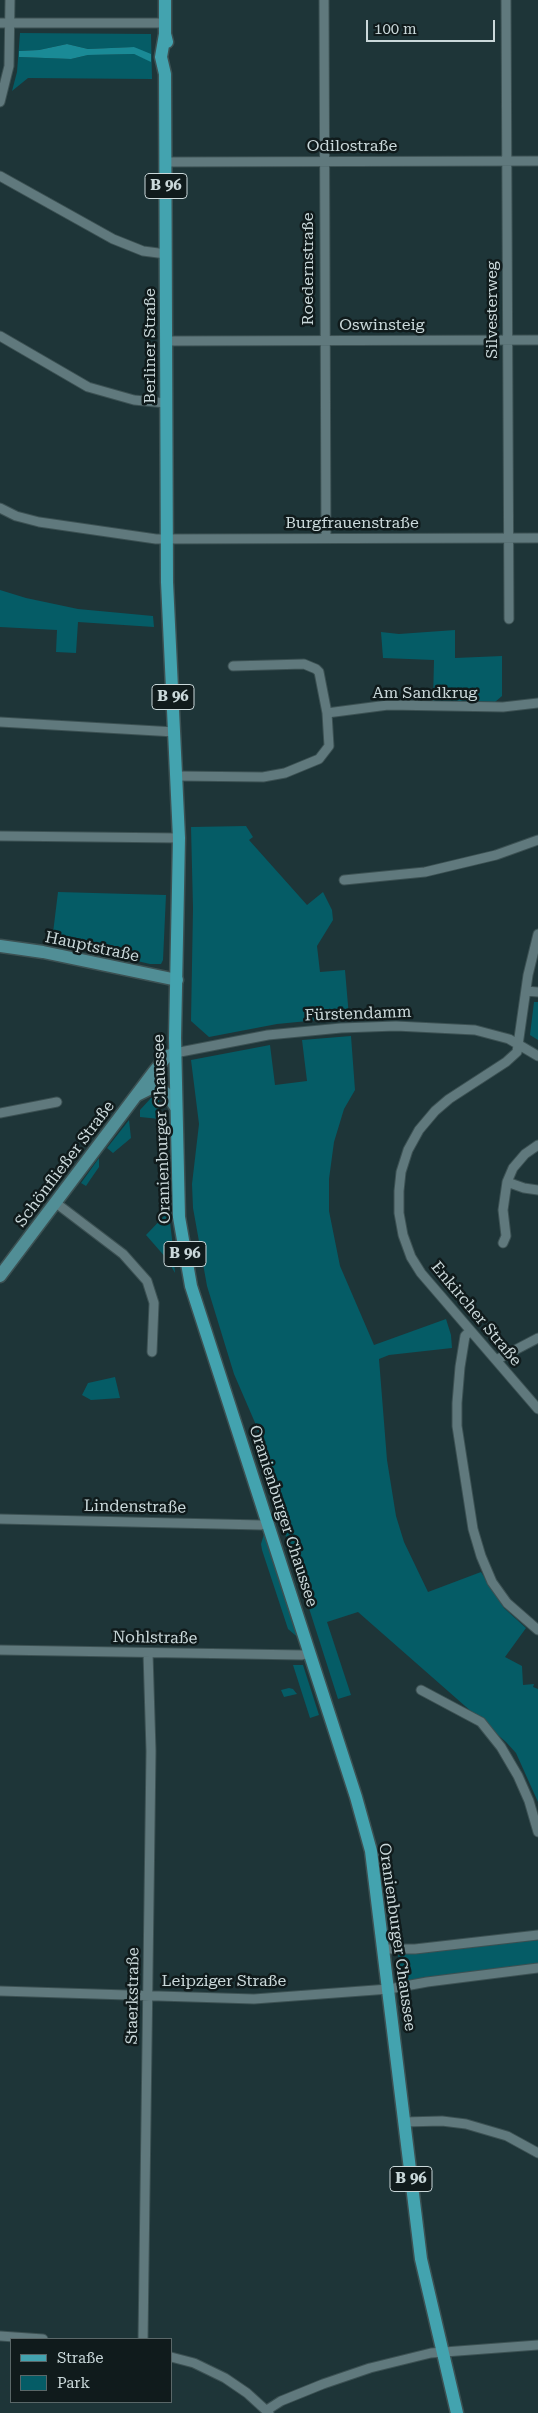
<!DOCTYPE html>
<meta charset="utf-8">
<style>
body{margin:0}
#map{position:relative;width:538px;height:2413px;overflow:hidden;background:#1e3538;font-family:"Roboto Serif",serif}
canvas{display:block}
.legend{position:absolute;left:10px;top:2338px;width:162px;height:65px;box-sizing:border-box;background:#101b1c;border:1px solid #5a6768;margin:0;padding:6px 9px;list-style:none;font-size:15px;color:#cad8da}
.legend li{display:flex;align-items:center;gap:10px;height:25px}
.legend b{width:25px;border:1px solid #5a6768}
.scale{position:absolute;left:366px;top:20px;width:129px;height:22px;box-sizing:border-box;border:2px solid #cad8da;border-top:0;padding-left:6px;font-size:15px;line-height:18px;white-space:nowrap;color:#cad8da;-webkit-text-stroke:4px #101b1c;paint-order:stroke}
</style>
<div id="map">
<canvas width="538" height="2413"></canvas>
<ul class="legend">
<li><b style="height:6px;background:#43a3af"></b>Straße</li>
<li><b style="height:14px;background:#055c66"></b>Park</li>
</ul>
<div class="scale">100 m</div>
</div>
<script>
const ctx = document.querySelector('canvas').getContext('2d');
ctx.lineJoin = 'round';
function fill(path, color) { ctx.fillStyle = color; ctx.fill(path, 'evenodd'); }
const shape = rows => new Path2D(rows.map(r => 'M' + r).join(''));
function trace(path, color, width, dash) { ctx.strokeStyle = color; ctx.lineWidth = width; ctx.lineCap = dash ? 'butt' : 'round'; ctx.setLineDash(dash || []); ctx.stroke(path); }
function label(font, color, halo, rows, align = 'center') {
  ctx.font = font + ' "Roboto Serif",serif'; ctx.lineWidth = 5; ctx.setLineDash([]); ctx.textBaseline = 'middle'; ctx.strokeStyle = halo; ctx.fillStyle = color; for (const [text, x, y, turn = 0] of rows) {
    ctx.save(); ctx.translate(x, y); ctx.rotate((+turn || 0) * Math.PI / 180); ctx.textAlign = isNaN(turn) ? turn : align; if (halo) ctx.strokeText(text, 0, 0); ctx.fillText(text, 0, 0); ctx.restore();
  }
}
const green = shape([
 [20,33,151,34,152,79,28,78,12,91,17,72],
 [67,44,88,49,134,47,151,61,134,54,88,55,71,59,19,57,19,51,39,50],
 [0,590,26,598,78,609,153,616,154,627,78,622,76,653,56,652,57,630,0,627],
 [455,630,455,658,502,656,502,696,495,702,433,701,434,660,383,658,381,632,399,634],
 [246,826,253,837,249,840,307,905,323,892,332,910,333,920,317,946,320,972,345,970,349,1017,277,1024,209,1037,191,1021,193,908,191,827],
 [58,892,166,895,163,960,161,964,150,964,52,941],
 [534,1002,538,1002,538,1040,530,1035],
 [351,1036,355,1090,344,1109,334,1142,329,1179,329,1211,340,1266,374,1345,446,1319,451,1335,452,1348,389,1355,379,1359,387,1460,396,1516,404,1542,428,1592,481,1572,504,1608,526,1628,505,1657,522,1666,523,1685,534,1684,533,1687,538,1689,538,1802,516,1753,506,1742,358,1612,327,1622,351,1695,338,1699,276,1505,256,1425,234,1374,207,1286,193,1208,192,1184,199,1124,191,1060,270,1045,275,1085,307,1081,302,1040],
 [151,1098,159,1100,160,1119,140,1117,140,1110],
 [129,1120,131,1138,113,1153,107,1148],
 [99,1158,99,1167,90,1180,86,1186,81,1183],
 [168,1205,172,1239,175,1273,167,1259,146,1235,167,1213,164,1208],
 [115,1377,120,1398,91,1400,82,1395,88,1383],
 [264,1534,269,1538,301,1640,288,1629,262,1550,261,1544],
 [293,1665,303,1665,319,1715,310,1718],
 [289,1688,293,1689,297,1694,284,1697,281,1690],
 [538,1940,538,1966,401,1982,398,1955]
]);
const water = shape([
 [67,44,88,49,134,47,151,54,151,62,134,54,88,55,71,59,19,57,19,51,39,50]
]);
const street = shape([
 [324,0,326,538],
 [506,0,509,619],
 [0,23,165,23],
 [0,102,9,66,10,0],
 [165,162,538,161],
 [0,176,113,239,143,251,166,254],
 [0,336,88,387,134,400,166,403],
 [166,341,538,340],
 [0,508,16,516,39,522,156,539,538,538],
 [327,713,388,705,503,707,538,703],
 [0,722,175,732],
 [177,776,263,777,285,773,319,759,329,746,327,713,319,672,316,669,304,664,233,666],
 [0,836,179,838],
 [344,880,425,872,496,855,538,840],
 [538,934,528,975,517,1052,506,1062,449,1099,435,1111,419,1130,408,1150,401,1172,399,1191,399,1213,403,1235,411,1257,421,1273,538,1409],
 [526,991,538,992],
 [175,1053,268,1035,341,1028,396,1026,475,1030,509,1039,538,1056],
 [0,1113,57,1102],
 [507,1182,524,1188,538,1190],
 [56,1203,123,1254,147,1281,154,1303,152,1352],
 [503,1243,506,1236,503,1210,507,1182,513,1168,525,1154,538,1145],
 [469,1332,465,1336,460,1367,457,1403,457,1426,473,1529,481,1556,492,1582,507,1603,538,1630],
 [496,1360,538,1338],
 [0,1519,261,1525,268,1523],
 [0,1650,302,1655,310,1653],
 [421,1690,481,1722,501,1747,518,1776,529,1801,538,1832],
 [384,1949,415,1949,538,1935],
 [0,1991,254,1999,389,1989,427,1982,538,1968],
 [404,2122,442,2121,466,2124,507,2136,538,2153],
 [0,2336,43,2339],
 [143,2339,151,1751,148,1653],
 [171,2357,194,2363,225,2378,247,2393,269,2413],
 [267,2410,281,2401,323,2384,370,2368,431,2353,538,2345]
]);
const secondary = shape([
 [0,946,43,952,177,980],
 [137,1095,151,1088,159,1088,167,1094,175,1106],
 [0,1276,153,1073,166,1057,175,1053]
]);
const primary = shape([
 [165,0,165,34,167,42],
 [165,34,161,57,165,74,167,582,179,838,175,1038,179,1217,191,1286,356,1797,371,1851,421,2259,457,2413]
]);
const shields = [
 [166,186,42],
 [173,697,42],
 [185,1254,42],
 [411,2179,42]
];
const shieldNames = [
 ["B 96",166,186],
 ["B 96",173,697],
 ["B 96",185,1254],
 ["B 96",411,2179]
];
const streetNames = [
 ["Odilostraße",352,146],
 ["Roedernstraße",308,269,-90],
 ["Silvesterweg",492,310,-90],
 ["Oswinsteig",382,325],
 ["Berliner Straße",150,346,-90],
 ["Burgfrauenstraße",352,523],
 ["Am Sandkrug",425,693],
 ["Hauptstraße",92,947,12],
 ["Fürstendamm",358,1014,-2],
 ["Oranienburger Chaussee",162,1129,-92],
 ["Schönfließer Straße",65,1164,-53],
 ["Enkircher Straße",476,1314,50],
 ["Lindenstraße",135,1507,1],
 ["Oranienburger Chaussee",283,1516,72],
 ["Nohlstraße",155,1638,1],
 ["Oranienburger Chaussee",397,1937,82],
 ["Leipziger Straße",224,1981],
 ["Staerkstraße",133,1996,-89]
];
fill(green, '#055c66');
fill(water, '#1a8a96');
trace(street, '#3c5153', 11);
trace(secondary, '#3c5153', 15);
trace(primary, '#3c5153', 15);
trace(street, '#60797d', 9);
trace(secondary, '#518e96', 12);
trace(primary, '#43a3af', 12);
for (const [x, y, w] of shields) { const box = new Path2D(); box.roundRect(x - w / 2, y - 12.5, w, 25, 4); ctx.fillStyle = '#101b1c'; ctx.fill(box); trace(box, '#cad8da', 1); }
label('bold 15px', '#cad8da', null, shieldNames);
label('16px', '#cad8da', '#101b1c', streetNames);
</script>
